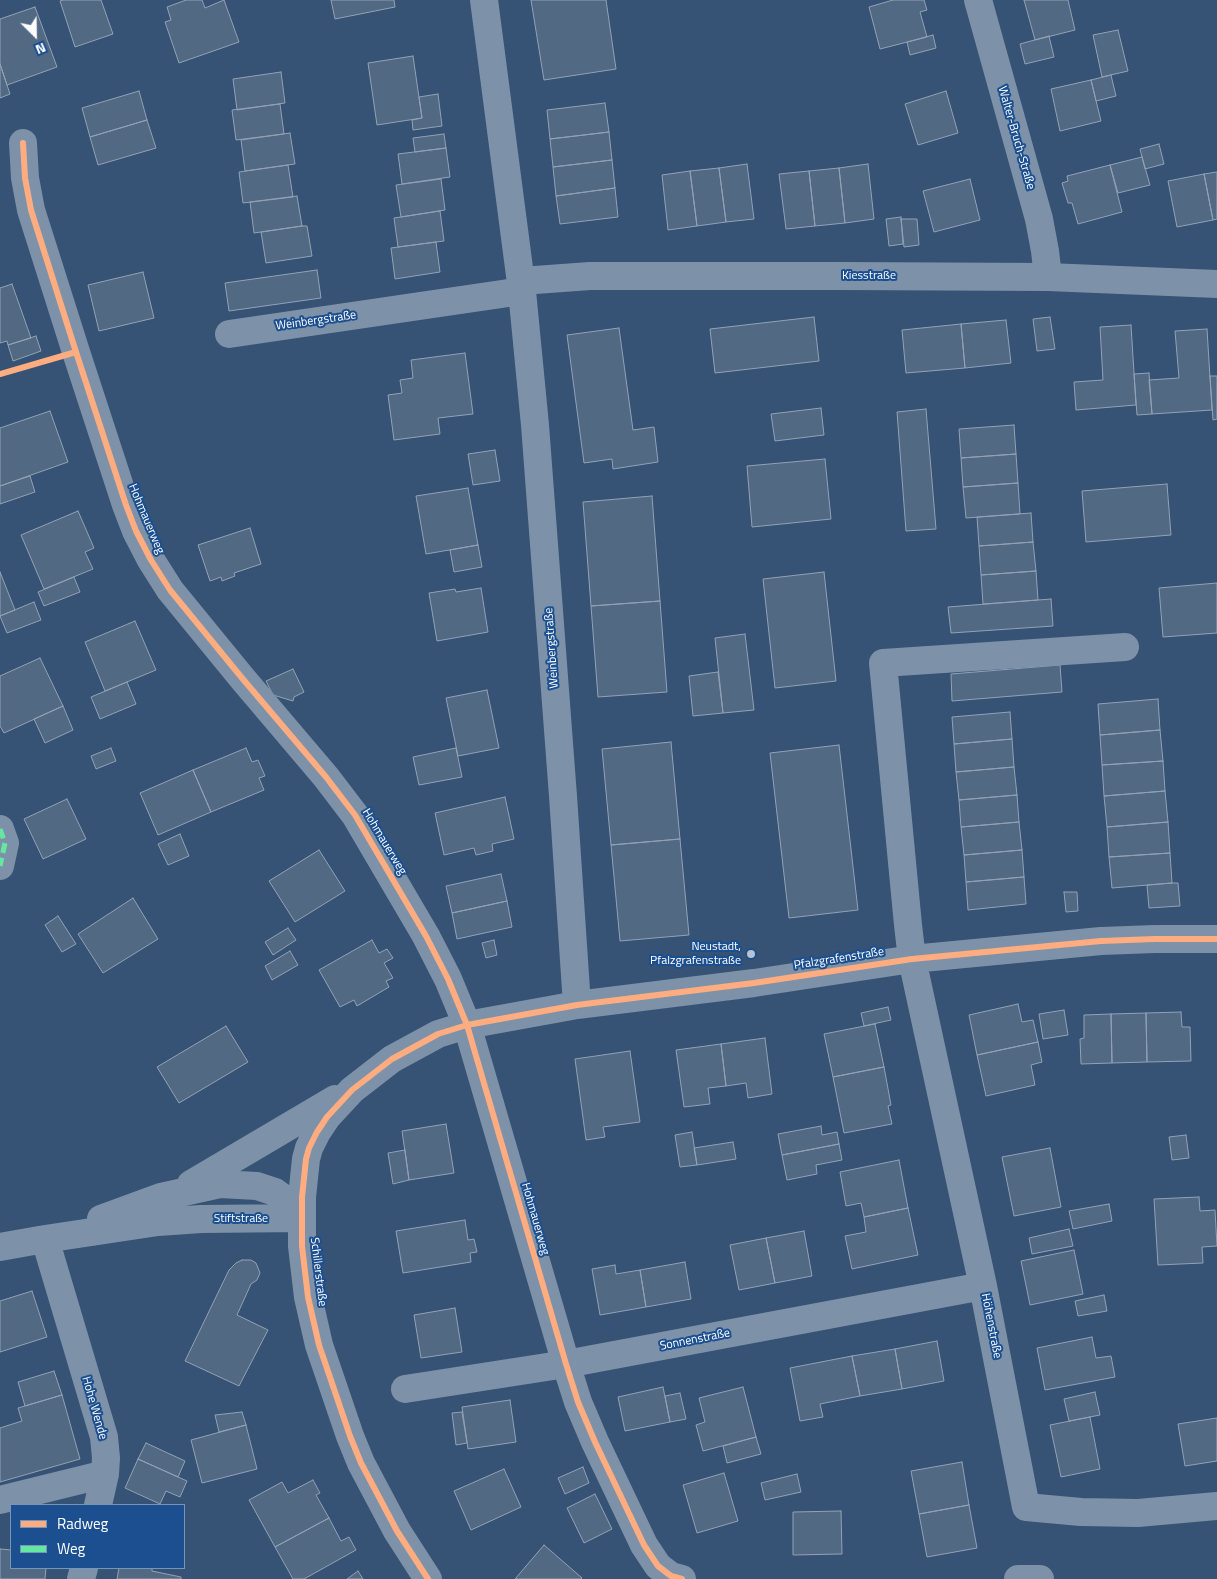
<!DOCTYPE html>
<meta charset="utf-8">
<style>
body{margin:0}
#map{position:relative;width:1217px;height:1579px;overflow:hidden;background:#365274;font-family:"Titillium Web",sans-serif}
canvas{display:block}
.legend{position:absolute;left:10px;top:1504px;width:175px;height:65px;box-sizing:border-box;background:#1b4f8f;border:1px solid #7695bc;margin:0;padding:6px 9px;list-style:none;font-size:15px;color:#fff}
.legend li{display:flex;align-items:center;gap:10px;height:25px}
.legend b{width:25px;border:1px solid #7695bc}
.north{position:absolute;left:10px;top:10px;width:50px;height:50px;-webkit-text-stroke:4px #1b4f8f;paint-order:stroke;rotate:157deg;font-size:14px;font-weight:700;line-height:20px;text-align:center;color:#fff}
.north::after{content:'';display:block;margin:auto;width:18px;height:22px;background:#fff;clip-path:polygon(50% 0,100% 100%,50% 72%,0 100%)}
</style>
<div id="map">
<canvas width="1217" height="1579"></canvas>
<ul class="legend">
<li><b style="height:6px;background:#ffac80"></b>Radweg</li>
<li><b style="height:6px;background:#66e7a1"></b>Weg</li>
</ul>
<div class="north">N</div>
</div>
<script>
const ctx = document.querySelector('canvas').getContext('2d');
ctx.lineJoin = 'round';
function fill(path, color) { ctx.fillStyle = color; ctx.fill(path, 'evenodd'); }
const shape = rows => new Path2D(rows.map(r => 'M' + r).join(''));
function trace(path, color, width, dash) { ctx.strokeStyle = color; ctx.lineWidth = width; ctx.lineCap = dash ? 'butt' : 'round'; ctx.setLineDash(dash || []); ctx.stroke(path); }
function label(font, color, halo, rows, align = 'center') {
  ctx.font = font + ' "Titillium Web",sans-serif'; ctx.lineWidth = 4; ctx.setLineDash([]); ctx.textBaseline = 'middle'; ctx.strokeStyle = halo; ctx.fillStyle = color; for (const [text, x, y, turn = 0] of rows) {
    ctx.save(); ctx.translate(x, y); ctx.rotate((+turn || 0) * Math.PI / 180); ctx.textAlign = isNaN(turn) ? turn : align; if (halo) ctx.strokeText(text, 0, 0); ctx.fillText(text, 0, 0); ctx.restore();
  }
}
const building = shape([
 [63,0,101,0,113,34,75,47,60,1,63,0],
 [186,0,202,0,205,8,224,0,239,42,179,63,165,22,171,20,167,7,186,0],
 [331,0,394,0,395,7,335,19,331,0],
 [531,0,606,0,616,69,544,80,531,0],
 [893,0,924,0,927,10,920,12,927,37,880,49,869,7,893,0],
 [1024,0,1068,0,1075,30,1035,40,1024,0],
 [35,7,57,67,7,85,0,64,0,19,35,7],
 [1118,30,1128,71,1102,77,1093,35,1118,30],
 [933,35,936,48,910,55,907,42,933,35],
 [1049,36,1054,57,1025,64,1020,44,1049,36],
 [413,56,422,118,377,125,368,63,413,56],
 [0,64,10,94,0,98,0,64],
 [281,72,285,103,237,110,233,79,281,72],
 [1111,75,1116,96,1096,101,1091,80,1111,75],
 [1091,80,1101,121,1060,131,1051,89,1091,80],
 [139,91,147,120,90,137,82,108,139,91],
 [946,91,958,133,918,145,905,104,946,91],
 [438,94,442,126,413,130,412,120,422,118,419,97,438,94],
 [605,103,609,132,550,139,547,110,605,103],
 [280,104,284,134,236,140,232,110,280,104],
 [147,120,156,148,98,165,90,137,147,120],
 [609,132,612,160,553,167,550,139,609,132],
 [290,133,295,164,245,171,241,140,290,133],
 [444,134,446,148,415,152,413,138,444,134],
 [1159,144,1164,164,1145,169,1140,149,1159,144],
 [446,148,450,177,402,184,398,154,446,148],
 [1142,157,1150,185,1118,193,1110,165,1142,157],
 [612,160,615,188,556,196,553,167,612,160],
 [747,164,754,219,726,222,719,168,747,164],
 [868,164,874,219,845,223,839,168,868,164],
 [288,165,293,197,243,203,239,172,288,165],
 [1110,165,1122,212,1078,224,1072,203,1068,203,1062,183,1068,181,1067,176,1110,165],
 [719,168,726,222,697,226,690,171,719,168],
 [839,168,845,223,815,226,809,171,839,168],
 [690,171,697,226,668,230,662,175,690,171],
 [809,171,815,226,786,229,779,174,809,171],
 [1217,172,1217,219,1213,220,1204,174,1217,172],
 [1204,174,1213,220,1177,227,1168,181,1204,174],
 [441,179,445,210,401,217,396,185,441,179],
 [970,179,980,220,934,232,923,191,970,179],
 [615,188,618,217,560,224,556,196,615,188],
 [297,196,302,226,254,233,250,202,297,196],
 [440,211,444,241,398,247,394,218,440,211],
 [901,217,903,244,889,246,886,219,901,217],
 [901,219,917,219,919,245,904,247,901,219],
 [302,226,307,226,312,256,266,263,261,232,302,226],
 [436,242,440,272,395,279,391,248,436,242],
 [317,270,321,298,229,311,225,283,317,270],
 [143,272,154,318,99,331,88,285,143,272],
 [12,284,31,338,8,345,7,341,0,343,0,288,12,284],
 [814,317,819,361,715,373,710,329,814,317],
 [1050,317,1055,349,1037,351,1033,319,1050,317],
 [1006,320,1011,363,965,368,961,324,1006,320],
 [961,324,965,368,906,373,902,330,961,324],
 [1131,325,1136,405,1076,410,1074,382,1103,380,1100,327,1131,325],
 [619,328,633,430,654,427,658,462,613,469,612,459,584,463,567,335,619,328],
 [1207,329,1212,410,1152,414,1149,380,1179,378,1175,331,1207,329],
 [36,336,41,351,13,361,8,345,36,336],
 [465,353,473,414,438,418,440,434,394,440,388,395,402,393,400,380,413,378,411,360,465,353],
 [1149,373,1152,414,1137,415,1134,374,1149,373],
 [1210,376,1217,376,1217,419,1213,420,1210,376],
 [821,408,824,435,775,441,771,414,821,408],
 [926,409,936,529,906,531,897,412,926,409],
 [50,411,68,462,0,486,0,428,50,411],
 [1014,425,1016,454,961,458,959,429,1014,425],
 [495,450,500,481,473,485,468,454,495,450],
 [1016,454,1018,483,963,487,961,458,1016,454],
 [825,459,831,519,752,527,747,466,825,459],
 [30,476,35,492,0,504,0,486,30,476],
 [1018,483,1020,514,966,518,963,487,1018,483],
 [1167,484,1171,535,1086,542,1082,491,1167,484],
 [468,488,478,545,426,554,416,496,468,488],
 [652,496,660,601,591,606,583,502,652,496],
 [78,511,94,548,85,552,93,569,44,589,21,535,78,511],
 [1031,513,1033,542,979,546,977,517,1031,513],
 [250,528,261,564,234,573,235,576,222,581,221,577,210,581,198,545,250,528],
 [1033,542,1036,571,981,575,979,546,1033,542],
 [478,545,482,567,454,572,450,550,478,545],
 [1036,571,1038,600,983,604,981,575,1036,571],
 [0,572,15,610,0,616,0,572],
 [824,572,836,681,775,688,763,579,824,572],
 [74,577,80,592,44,606,38,592,74,577],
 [1217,583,1217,633,1163,637,1159,588,1217,583],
 [481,588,488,632,437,641,429,593,455,589,456,592,481,588],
 [1051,599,1053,626,951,633,948,607,1051,599],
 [660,601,667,692,598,697,591,606,660,601],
 [34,602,41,620,7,633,0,616,34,602],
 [135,621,156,670,105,691,85,642,135,621],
 [745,634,754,710,723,713,715,638,745,634],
 [40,658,63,706,4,733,0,726,0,676,40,658],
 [1060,665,1062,692,952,701,951,674,1060,665],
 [293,669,304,692,294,697,293,701,273,695,266,681,293,669],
 [718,672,723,713,693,716,689,676,718,672],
 [127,682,136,704,100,719,91,697,127,682],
 [487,690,499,748,458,756,446,698,487,690],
 [1158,699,1160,730,1100,735,1098,704,1158,699],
 [63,706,73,730,45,743,34,719,63,706],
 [1010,712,1012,739,954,744,952,717,1010,712],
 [1160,730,1163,761,1102,765,1100,735,1160,730],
 [1012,739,1014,767,956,772,954,744,1012,739],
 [671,742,680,839,611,845,602,749,671,742],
 [839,745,858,910,789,918,770,753,839,745],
 [111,748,116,761,96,769,91,756,111,748],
 [246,748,252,762,258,760,265,776,259,778,264,790,211,812,193,770,246,748],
 [456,748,462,777,419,785,413,757,456,748],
 [1163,761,1165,791,1104,796,1102,765,1163,761],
 [1014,767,1017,795,959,800,956,772,1014,767],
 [193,770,211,812,158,835,140,793,193,770],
 [1165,791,1168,822,1107,827,1104,796,1165,791],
 [1017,795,1019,822,961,827,959,800,1017,795],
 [505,797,514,839,492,844,493,851,476,855,474,848,444,855,435,813,505,797],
 [67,799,86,839,43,859,24,819,67,799],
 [1019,822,1022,850,964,855,961,827,1019,822],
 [1168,822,1170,853,1109,857,1107,827,1168,822],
 [180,834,189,856,168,865,158,844,180,834],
 [680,839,689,935,620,941,611,845,680,839],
 [319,850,345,891,295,922,269,881,319,850],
 [1022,850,1024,877,966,882,964,855,1022,850],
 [1170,853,1172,883,1112,888,1109,857,1170,853],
 [501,874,507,901,452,913,446,886,501,874],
 [1024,877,1026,904,968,910,966,882,1024,877],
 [1172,883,1178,883,1180,906,1149,908,1147,885,1172,883],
 [1064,892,1077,892,1078,911,1066,912,1064,892],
 [133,898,158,939,103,973,78,934,133,898],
 [507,901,512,927,457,939,452,913,507,901],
 [58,916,76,944,62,952,45,925,58,916],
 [288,928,296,940,273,955,265,942,288,928],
 [372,940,379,953,387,949,393,958,384,963,393,978,386,981,389,987,357,1006,354,1000,340,1007,319,970,372,940],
 [494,940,497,955,486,958,482,943,494,940],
 [290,951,298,965,272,980,265,966,290,951],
 [1018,1004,1022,1022,1033,1020,1038,1042,977,1055,969,1015,1018,1004],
 [888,1007,891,1020,864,1026,861,1013,888,1007],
 [1064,1010,1068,1035,1043,1039,1039,1014,1064,1010],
 [1181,1012,1182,1027,1190,1027,1191,1061,1147,1062,1146,1013,1181,1012],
 [1146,1013,1147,1062,1112,1063,1111,1014,1146,1013],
 [1111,1014,1112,1063,1081,1064,1080,1039,1084,1038,1084,1015,1111,1014],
 [875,1024,884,1067,833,1077,824,1034,875,1024],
 [226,1026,248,1062,179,1103,157,1067,226,1026],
 [765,1038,772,1094,748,1098,746,1083,726,1086,721,1044,765,1038],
 [1038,1042,1042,1062,1031,1065,1035,1085,986,1096,977,1055,1038,1042],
 [721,1044,726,1086,708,1088,710,1104,684,1107,676,1050,721,1044],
 [630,1051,640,1122,603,1127,605,1137,586,1140,575,1059,630,1051],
 [884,1067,891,1105,888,1106,892,1124,844,1133,833,1077,884,1067],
 [446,1124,454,1173,409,1180,402,1131,446,1124],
 [821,1126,822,1135,837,1132,839,1144,782,1155,778,1134,821,1126],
 [692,1132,697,1165,680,1167,675,1135,692,1132],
 [1186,1135,1189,1158,1172,1160,1169,1137,1186,1135],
 [733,1142,736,1159,697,1165,694,1148,733,1142],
 [839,1144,842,1160,816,1165,817,1174,787,1180,782,1155,839,1144],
 [1050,1148,1061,1207,1014,1216,1002,1157,1050,1148],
 [405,1150,409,1180,393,1184,388,1153,405,1150],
 [899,1160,908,1208,864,1217,861,1203,846,1206,840,1172,899,1160],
 [1199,1197,1200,1211,1215,1210,1217,1246,1202,1247,1203,1263,1158,1265,1154,1199,1199,1197],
 [1109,1204,1112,1221,1073,1229,1069,1211,1109,1204],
 [908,1208,918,1255,852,1269,845,1236,866,1232,864,1217,908,1208],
 [465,1220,468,1240,474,1239,477,1252,470,1253,471,1262,403,1273,396,1231,465,1220],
 [1069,1229,1073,1246,1032,1254,1029,1238,1069,1229],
 [804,1231,812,1276,775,1283,766,1238,804,1231],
 [766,1238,775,1283,739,1290,730,1245,766,1238],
 [1074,1250,1083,1294,1030,1305,1021,1261,1074,1250],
 [242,1260,251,1260,256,1263,260,1273,257,1280,251,1284,237,1315,268,1330,239,1386,185,1361,229,1270,236,1263,242,1260],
 [685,1262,691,1299,646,1307,640,1270,685,1262],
 [615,1265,616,1274,640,1270,646,1307,600,1315,592,1269,615,1265],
 [32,1291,47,1337,0,1352,0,1301,32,1291],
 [1104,1295,1107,1311,1078,1316,1075,1301,1104,1295],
 [455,1308,462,1352,421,1358,414,1315,455,1308],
 [1092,1337,1096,1358,1111,1356,1115,1377,1045,1390,1037,1348,1092,1337],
 [937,1341,944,1381,902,1389,895,1349,937,1341],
 [895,1349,902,1389,860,1396,852,1356,895,1349],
 [852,1356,860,1396,820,1404,823,1417,800,1421,790,1368,852,1356],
 [54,1371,62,1395,25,1406,18,1382,54,1371],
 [663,1387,670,1422,625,1431,618,1397,663,1387],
 [743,1387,756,1437,703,1451,696,1425,705,1422,699,1398,743,1387],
 [1095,1392,1100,1415,1069,1421,1064,1399,1095,1392],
 [680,1393,686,1419,670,1422,665,1396,680,1393],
 [62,1395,80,1459,0,1482,0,1428,22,1421,18,1408,62,1395],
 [510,1400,516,1442,468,1449,462,1407,510,1400],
 [242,1412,246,1425,219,1432,215,1415,242,1412],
 [462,1412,467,1443,456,1445,452,1413,462,1412],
 [1090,1417,1100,1469,1061,1477,1050,1425,1090,1417],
 [1217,1418,1217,1461,1185,1466,1178,1424,1217,1418],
 [246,1425,257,1469,202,1483,191,1440,246,1425],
 [756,1437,761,1454,727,1463,723,1446,756,1437],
 [146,1443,185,1461,178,1477,138,1459,146,1443],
 [138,1459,187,1481,180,1497,166,1491,160,1504,125,1488,138,1459],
 [962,1462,969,1505,919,1514,911,1471,962,1462],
 [583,1467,589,1483,565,1494,558,1478,583,1467],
 [504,1469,521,1507,471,1530,454,1491,504,1469],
 [724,1473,738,1521,697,1533,683,1485,724,1473],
 [797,1474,801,1492,765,1500,761,1483,797,1474],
 [313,1480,320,1493,316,1495,329,1518,275,1547,249,1500,282,1482,288,1493,313,1480],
 [595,1494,612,1529,584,1543,567,1508,595,1494],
 [969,1505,977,1548,927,1557,919,1514,969,1505],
 [841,1511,842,1554,793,1555,793,1512,841,1511],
 [329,1518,341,1541,349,1537,356,1550,304,1579,293,1579,275,1547,329,1518],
 [544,1545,582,1578,581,1579,515,1579,544,1545],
 [0,1549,11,1550,11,1568,46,1568,45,1579,0,1579,0,1549],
 [119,1568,152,1568,152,1571,181,1577,181,1579,117,1579,119,1568],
 [358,1571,363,1579,347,1579,358,1571]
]);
const minor = shape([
 [484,0,522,291,535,425,563,796,577,1005],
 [978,0,1039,219,1045,251,1048,277],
 [23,143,25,178,31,210,76,352,126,505,136,531,151,560,170,590,242,678,326,777,355,815,426,936,448,979,467,1025,566,1364,578,1402,595,1442,644,1545,658,1566,671,1576,682,1579],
 [521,281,590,276,839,276,1048,277,1217,284],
 [229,334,522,291],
 [1125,647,883,663,908,925,912,959,983,1286,1026,1507,1081,1512,1138,1513,1217,1506],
 [0,829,5,843,0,866],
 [191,1184,335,1099],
 [101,1219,161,1197,220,1184,257,1186,275,1192,286,1200,302,1218],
 [45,1239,104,1437,106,1458,105,1474,98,1505],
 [0,1247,45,1239,158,1222,201,1219,302,1218],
 [405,1389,566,1364,983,1286],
 [0,1500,105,1474],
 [81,1579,84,1568],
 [428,1579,397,1531,361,1463,350,1436,319,1345,308,1297,302,1246,302,1197,306,1159,309,1148,317,1132,327,1117,352,1090,392,1059,438,1034,467,1025,577,1005,754,983,912,959,1101,941,1155,939,1217,939],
 [1018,1579,1040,1579]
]);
const quiet = shape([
 [0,829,5,843,0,866]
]);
const cycleway = shape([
 [23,143,25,178,31,210,76,352,126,505,136,531,151,560,170,590,242,678,326,777,355,815,426,936,448,979,467,1025,566,1364,578,1402,595,1442,644,1545,658,1566,671,1576,682,1579],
 [0,374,76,352],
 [428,1579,397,1531,361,1463,350,1436,319,1345,308,1297,302,1246,302,1197,306,1159,309,1148,317,1132,327,1117,352,1090,392,1059,438,1034,467,1025,577,1005,754,983,912,959,1101,941,1155,939,1217,939]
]);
const markers = [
 [751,954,5,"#b9c2ce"]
];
const streetNames = [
 ["Walter-Bruch-Straße",1016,138,74],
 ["Kiesstraße",869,276],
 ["Weinbergstraße",316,321,-8],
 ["Hohmauerweg",146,519,67],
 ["Weinbergstraße",552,648,-94],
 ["Hohmauerweg",384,842,59],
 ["Pfalzgrafenstraße",839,959,-9],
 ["Stiftstraße",241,1219],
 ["Hohmauerweg",535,1219,74],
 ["Schillerstraße",318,1272,83],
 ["Höhenstraße",991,1326,79],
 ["Sonnenstraße",695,1340,-11],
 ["Hohe Wende",94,1408,74]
];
const poiNames = [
 ["Neustadt,",741,947],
 ["Pfalzgrafenstraße",741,961]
];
fill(building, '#526984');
trace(building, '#92a2b6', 1);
trace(minor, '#7d92a8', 28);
trace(quiet, '#66e7a1', 5, [10, 5]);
trace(cycleway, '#ffac80', 6);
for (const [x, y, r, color] of markers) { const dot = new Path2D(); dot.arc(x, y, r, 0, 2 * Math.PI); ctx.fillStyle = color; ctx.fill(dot); trace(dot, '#1b4f8f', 2); }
label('12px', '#fff', '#1b4f8f', streetNames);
label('12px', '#fff', '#1b4f8f', poiNames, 'right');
</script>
